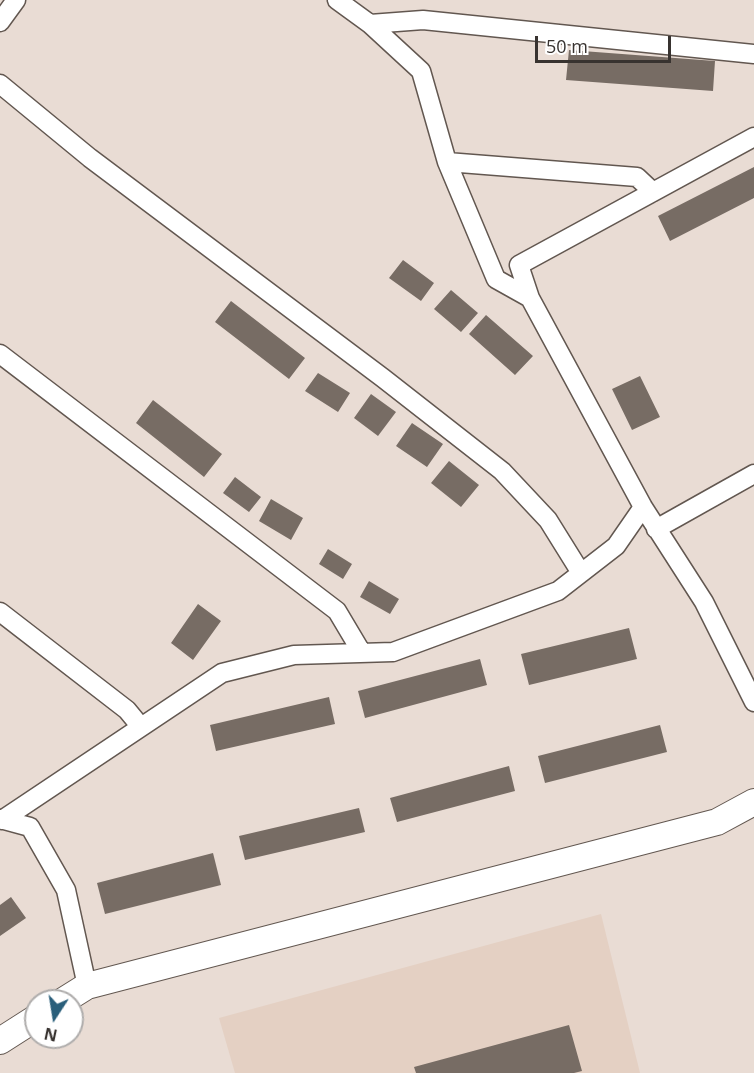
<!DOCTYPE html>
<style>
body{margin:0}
#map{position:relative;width:754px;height:1073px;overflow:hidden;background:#e9dcd4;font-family:"Open Sans",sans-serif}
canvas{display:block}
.north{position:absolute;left:24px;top:989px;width:60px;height:60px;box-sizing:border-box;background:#fff;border:2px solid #afadac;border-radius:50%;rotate:192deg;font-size:16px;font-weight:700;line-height:24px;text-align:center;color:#383330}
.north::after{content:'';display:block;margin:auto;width:21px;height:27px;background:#2a5f7b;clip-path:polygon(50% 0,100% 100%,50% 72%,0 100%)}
.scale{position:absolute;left:535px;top:36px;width:136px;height:27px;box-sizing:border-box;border:3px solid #383330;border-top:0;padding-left:8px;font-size:18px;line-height:21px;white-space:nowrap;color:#383330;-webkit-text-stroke:4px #fff;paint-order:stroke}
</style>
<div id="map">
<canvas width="754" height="1073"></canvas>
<div class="north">N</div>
<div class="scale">50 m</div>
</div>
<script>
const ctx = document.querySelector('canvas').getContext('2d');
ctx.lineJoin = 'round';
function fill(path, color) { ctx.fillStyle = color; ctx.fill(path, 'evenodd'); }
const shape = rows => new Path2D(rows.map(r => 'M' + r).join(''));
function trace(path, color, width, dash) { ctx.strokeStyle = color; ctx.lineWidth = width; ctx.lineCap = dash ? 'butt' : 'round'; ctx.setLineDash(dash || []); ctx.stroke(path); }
const built = shape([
 [601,914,640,1073,235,1073,219,1018]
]);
const building = shape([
 [569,50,715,61,713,91,566,80],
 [754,167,754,198,670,241,658,216],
 [403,260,434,283,421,301,389,278],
 [451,290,478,313,461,332,434,309],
 [231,301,305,358,289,379,215,322],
 [486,315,533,356,515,375,469,334],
 [318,373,350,393,338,412,305,391],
 [640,376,660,417,632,430,612,389],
 [371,394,396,412,378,436,354,418],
 [153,400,222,454,204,477,136,423],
 [412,423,443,444,427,467,396,446],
 [449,461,479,485,461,507,431,483],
 [235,477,261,497,249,512,223,493],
 [271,499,303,518,291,540,259,521],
 [328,549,352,564,343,579,319,564],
 [369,581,399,599,390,614,360,597],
 [198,604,221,621,193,660,171,643],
 [629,628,637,659,529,685,521,654],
 [480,659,487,685,365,718,358,691],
 [329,697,335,724,216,751,210,725],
 [660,725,667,752,545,783,538,756],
 [509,766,515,791,397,822,390,798],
 [359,808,365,832,245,860,239,836],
 [213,853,221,885,105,914,97,883],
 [11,897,26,918,0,936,0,905],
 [569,1025,582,1071,574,1073,416,1073,414,1067]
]);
const street = shape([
 [337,0,370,24,421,71,447,162,496,279,530,298],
 [0,22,16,0],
 [370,24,423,20,754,54],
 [0,84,90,158,383,378,502,471,548,520,581,573],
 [754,137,519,265,530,298,643,507,704,602,754,702],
 [447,162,637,177,653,192],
 [0,354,337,611,362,653],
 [656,529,754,474],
 [0,612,127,710,141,727],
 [0,819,30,827,66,890,87,986],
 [2,820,222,673,294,655,393,652,558,591,616,546,643,507]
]);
const secondary = shape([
 [63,1001,87,986,717,822,754,802],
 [0,1041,36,1018]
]);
fill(built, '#e4d0c3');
fill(building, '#776c64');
trace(street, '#625750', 21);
trace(secondary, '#625750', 28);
trace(street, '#fff', 18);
trace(secondary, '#fff', 26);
</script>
